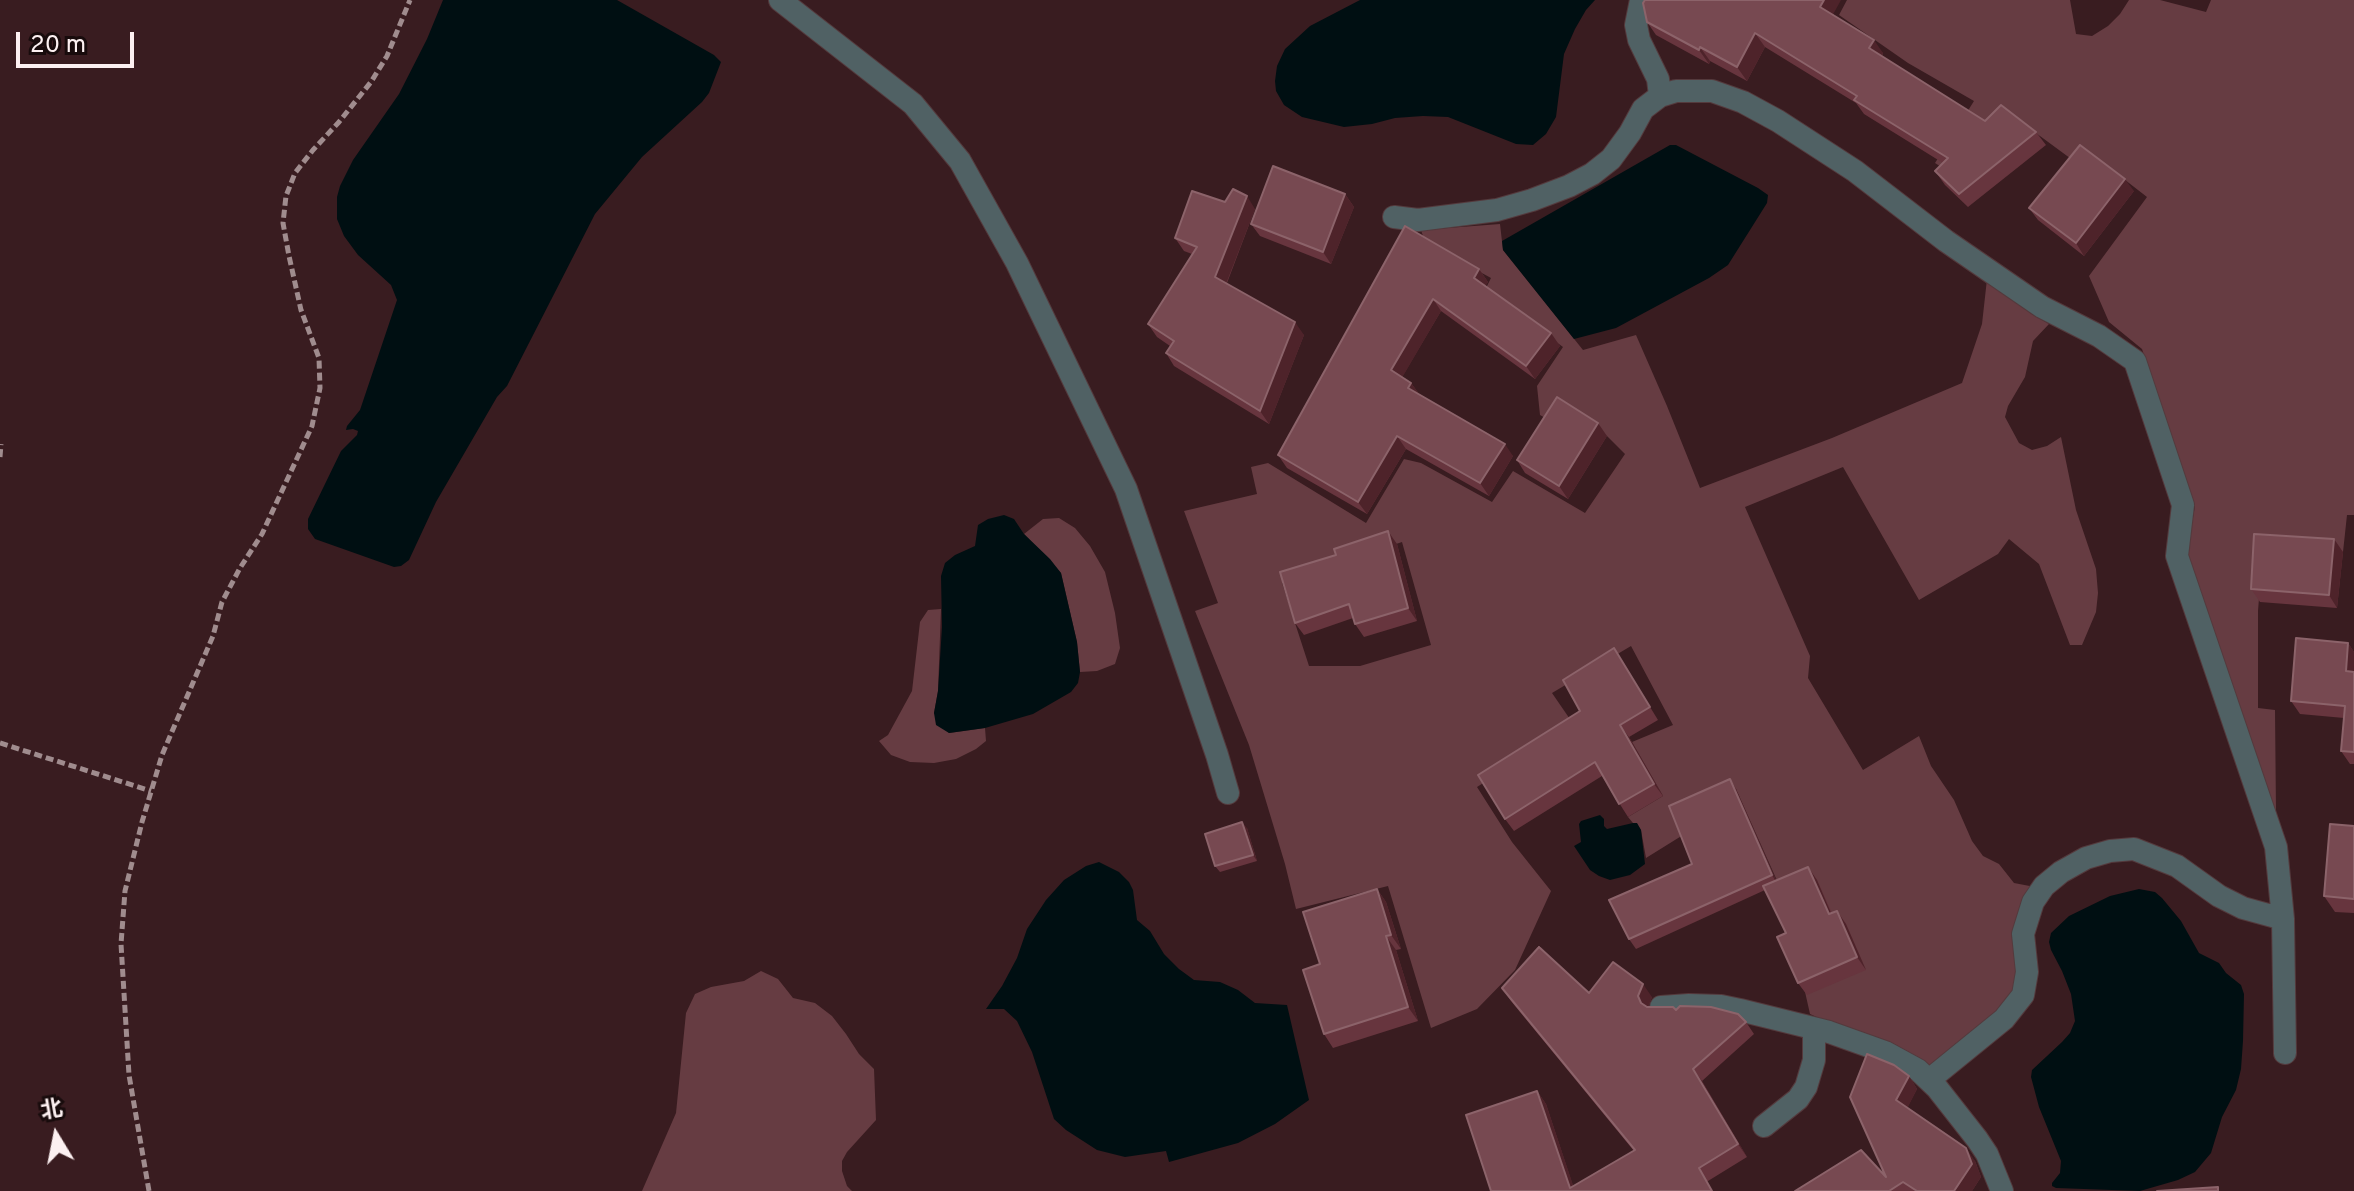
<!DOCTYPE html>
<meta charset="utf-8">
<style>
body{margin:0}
#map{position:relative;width:2354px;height:1191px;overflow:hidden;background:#391c20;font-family:Overpass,"Noto Sans SC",sans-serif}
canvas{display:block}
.north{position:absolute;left:16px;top:1095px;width:80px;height:80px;-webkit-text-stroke:6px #180b0c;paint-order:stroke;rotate:350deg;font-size:22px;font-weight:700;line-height:32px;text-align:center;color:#fcf0f1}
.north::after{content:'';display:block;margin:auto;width:28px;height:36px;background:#fcf0f1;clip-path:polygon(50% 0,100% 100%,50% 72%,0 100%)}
.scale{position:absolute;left:16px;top:32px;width:118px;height:36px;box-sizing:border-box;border:4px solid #fcf0f1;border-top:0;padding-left:10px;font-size:24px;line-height:28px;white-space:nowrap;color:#fcf0f1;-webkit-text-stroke:6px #180b0c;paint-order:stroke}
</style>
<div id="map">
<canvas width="2354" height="1191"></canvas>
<div class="north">北</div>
<div class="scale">20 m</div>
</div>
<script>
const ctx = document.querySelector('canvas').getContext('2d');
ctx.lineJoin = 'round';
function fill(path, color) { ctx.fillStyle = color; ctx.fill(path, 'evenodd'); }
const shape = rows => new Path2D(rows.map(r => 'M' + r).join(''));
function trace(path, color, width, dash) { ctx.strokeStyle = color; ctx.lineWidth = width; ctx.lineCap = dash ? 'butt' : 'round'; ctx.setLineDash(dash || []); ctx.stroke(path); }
const green = shape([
 [1847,0,2070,0,2076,34,2092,36,2108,26,2120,14,2129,0,2160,0,2206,12,2211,0,2354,0,2354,515,2347,515,2343,552,2263,548,2258,611,2258,708,2275,710,2276,812,2271,813,2186,558,2195,506,2142,349,2109,322,2089,276,2147,197,2089,152,2078,164,2006,111,1946,170,1935,163,1974,101,1908,63,1839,15],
 [1500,224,1503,250,1583,350,1636,335,1667,406,1700,488,1832,438,1962,383,1982,324,1987,279,2030,313,2049,324,2033,341,2025,377,2008,406,2005,417,2019,443,2032,450,2047,446,2061,437,2076,510,2096,569,2098,593,2096,612,2082,645,2070,645,2039,564,2009,539,1998,554,1919,600,1843,467,1745,507,1810,656,1808,678,1863,770,1919,736,1931,766,1954,800,1972,841,1983,856,1999,864,2014,883,2035,887,2017,949,2015,986,2008,1001,1930,1068,1810,1014,1783,894,1736,789,1683,835,1646,858,1641,830,1637,824,1633,823,1628,817,1663,796,1632,742,1673,725,1631,646,1552,693,1574,725,1477,787,1512,842,1551,891,1515,970,1477,1009,1431,1028,1388,886,1296,909,1285,864,1249,745,1195,611,1218,603,1184,511,1257,494,1251,467,1268,463,1366,523,1404,459,1421,463,1492,502,1513,471,1585,513,1625,454,1607,436,1556,424,1540,415,1537,386,1563,347,1485,290,1491,278,1425,242,1421,230],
 [1402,542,1431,645,1360,666,1309,666,1282,583],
 [1059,518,1075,528,1090,546,1105,572,1115,613,1120,648,1115,664,1097,671,1080,672,1077,642,1061,573,1024,534,1043,519],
 [941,609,938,691,934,713,949,733,985,728,986,741,976,749,956,759,934,763,910,762,891,755,879,741,888,735,912,691,920,622,928,610],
 [761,971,778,979,793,998,815,1003,832,1016,846,1034,859,1054,874,1069,876,1120,847,1152,842,1161,842,1171,847,1186,852,1191,642,1191,676,1113,686,1013,695,994,711,987,744,981]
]);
const water = shape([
 [443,0,617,0,714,55,721,62,709,93,702,102,642,157,595,214,507,386,497,397,436,502,409,560,401,566,394,567,315,539,308,529,308,519,341,451,357,435,358,431,353,429,346,430,347,426,360,410,397,300,391,285,358,255,344,236,337,219,337,197,340,186,353,160,399,94,427,39],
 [1360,0,1595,0,1586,10,1575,29,1564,54,1556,117,1546,134,1533,145,1516,144,1448,117,1423,116,1395,118,1372,124,1344,127,1302,117,1284,105,1276,91,1275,81,1277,66,1285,49,1310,26],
 [1670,145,1676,145,1758,188,1768,195,1767,203,1728,265,1709,278,1616,328,1574,339,1503,250,1502,241],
 [1004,515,1014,519,1024,534,1050,559,1061,573,1077,642,1080,672,1078,683,1071,692,1033,714,985,728,949,733,936,725,934,713,938,691,942,627,941,576,945,563,955,555,975,546,978,525,988,519],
 [1600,815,1604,819,1604,826,1607,829,1633,823,1637,823,1641,830,1645,864,1630,875,1610,880,1599,876,1590,870,1574,846,1581,842,1579,824,1581,821],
 [1099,862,1119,872,1129,882,1133,890,1137,920,1150,931,1164,954,1179,969,1194,980,1220,982,1238,990,1255,1003,1287,1005,1309,1100,1275,1124,1238,1143,1169,1162,1166,1151,1125,1157,1097,1150,1066,1130,1054,1119,1032,1052,1017,1021,1004,1009,986,1009,1002,986,1017,958,1027,929,1046,900,1064,880,1086,866],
 [2139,889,2155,892,2162,898,2181,921,2199,953,2219,963,2226,973,2241,985,2244,994,2243,1041,2241,1069,2236,1090,2222,1117,2211,1153,2195,1172,2178,1180,2140,1191,2056,1188,2052,1186,2052,1183,2060,1173,2061,1161,2039,1107,2031,1077,2032,1070,2062,1042,2070,1033,2075,1021,2071,994,2062,971,2051,950,2049,942,2051,933,2069,916,2110,896]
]);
const path = shape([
 [0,457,1,444],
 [0,743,151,791],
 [149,1191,129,1075,121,944,125,891,142,822,162,755,213,636,222,602,240,568,262,534,312,426,320,388,319,358,301,310,289,256,283,223,286,196,295,173,313,150,339,122,371,82,387,56,410,0]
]);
const minor = shape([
 [780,0,913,104,960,161,1017,263,1126,489,1217,755,1228,793],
 [1641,0,1636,25,1639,40,1658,79,1660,96],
 [1394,217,1418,220,1497,210,1532,200,1569,186,1592,174,1611,159,1630,133,1643,109,1660,96,1676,91,1712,91,1743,102,1778,121,1855,171,1946,241,2042,307,2099,336,2135,361,2183,505,2177,556,2276,847,2283,919,2285,1053],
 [1661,1007,1689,1005,1721,1006,1740,1010,1829,1032,1885,1052,1918,1070,1937,1088,1977,1139,1987,1154,2002,1191],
 [1929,1080,2004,1019,2023,995,2027,972,2023,934,2033,902,2044,886,2061,872,2086,858,2110,851,2134,849,2177,866,2219,896,2243,908,2283,919],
 [1764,1126,1798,1099,1806,1087,1814,1060,1814,1029]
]);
const wall = shape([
 [1833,14,1883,53,1882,56,1985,121,2036,132,2046,145,1968,207,1945,185,1935,171,1943,163,1864,114,1856,103,1765,47,1747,81,1710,61,1709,64,1656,35,1647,22],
 [2134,191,2084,256,2038,220,2029,208],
 [1345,194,1354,207,1331,264,1260,236,1251,224],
 [1225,202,1255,209,1227,283,1304,335,1269,424,1174,366,1166,353,1170,346,1157,337,1148,324,1192,254,1184,251,1175,238],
 [1405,226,1479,269,1488,282,1485,286,1560,346,1535,379,1441,311,1402,377,1411,383,1419,394,1513,456,1489,496,1406,449,1367,514,1287,468,1278,455],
 [1607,436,1568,499,1525,473,1517,460],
 [2334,539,2343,552,2337,608,2260,602,2251,589],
 [1397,544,1417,621,1364,637,1355,624,1353,618,1304,635,1295,623],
 [2348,643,2354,652,2354,764,2350,764,2341,751,2344,718,2300,714,2291,701],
 [1614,648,1658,720,1629,737,1663,796,1628,817,1602,776,1514,831,1505,819,1580,711],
 [1736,789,1776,880,1808,867,1817,880,1832,913,1837,911,1846,924,1866,970,1807,995,1798,983,1786,933,1765,890,1636,949,1629,939,1692,864],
 [2354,826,2354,913,2335,912,2324,896],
 [1247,828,1257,861,1220,872,1215,866],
 [1377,889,1386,902,1401,949,1396,950,1418,1021,1333,1048,1324,1034,1320,964],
 [1502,988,1652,997,1648,1007,1676,1010,1746,1022,1754,1034,1702,1081,1747,1157,1708,1181,1491,1191,1537,1091,1546,1104,1573,1186,1634,1151,1511,1001],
 [1909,1076,1917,1089,1907,1108,1975,1161,1981,1177,1972,1191,1795,1191,1886,1177]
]);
const shadedWall = shape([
 [1824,0,1841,0,1830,20,1820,7],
 [1755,33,1765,47,1747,81,1737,67],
 [1874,40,1883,53,1878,62,1869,48],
 [1700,47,1710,61,1709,64,1699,50],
 [2125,179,2134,191,2084,256,2076,243],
 [1345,194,1354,207,1331,264,1323,252],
 [1247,196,1255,209,1224,289,1215,277],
 [1479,269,1488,282,1483,290,1474,278],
 [1433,299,1441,311,1399,383,1391,370],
 [1295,322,1304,335,1269,424,1260,411],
 [1551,333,1560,346,1535,379,1526,366],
 [1411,383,1420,395,1408,388],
 [1598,423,1607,436,1568,499,1559,486],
 [1397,436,1406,449,1367,514,1358,502],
 [1505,444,1513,456,1489,496,1480,483],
 [1388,531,1397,544,1417,621,1408,608],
 [2334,539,2343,552,2337,608,2329,595],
 [2348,643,2354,652,2354,683,2346,671],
 [1620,725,1629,737,1663,796,1654,784],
 [1730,779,1736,789,1778,885,1772,875],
 [1242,822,1247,828,1257,861,1253,855],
 [1808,867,1817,880,1837,927,1829,914],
 [1377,889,1386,902,1401,949,1391,935],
 [1837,911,1846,924,1866,970,1857,957],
 [1386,936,1396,950,1418,1021,1408,1007],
 [1643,984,1652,997,1647,1009,1641,1003,1638,996],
 [1693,1069,1702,1081,1747,1157,1738,1144],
 [1909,1076,1917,1089,1905,1113,1896,1100],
 [1537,1091,1546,1104,1575,1191,1570,1188],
 [1966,1148,1975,1161,1981,1177,1972,1191,1954,1191]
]);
const building = shape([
 [1645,0,1824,0,1820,7,1874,40,1869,48,1985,121,2001,105,2036,132,1959,194,1935,171,1948,158,1854,100,1857,96,1755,33,1737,67,1700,47,1699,50,1647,22,1643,3,1645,0],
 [2080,145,2125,179,2076,243,2029,208,2080,145],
 [1273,166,1345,194,1323,252,1251,224,1273,166],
 [1233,189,1247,196,1215,277,1295,322,1260,411,1166,353,1174,341,1148,324,1197,247,1175,238,1192,191,1225,202,1233,189],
 [1405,226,1479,269,1474,278,1551,333,1526,366,1433,299,1391,370,1411,383,1408,388,1505,444,1480,483,1397,436,1358,502,1278,455,1405,226],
 [1557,397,1598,423,1559,486,1517,460,1557,397],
 [1388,531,1408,608,1355,624,1349,604,1295,623,1280,572,1336,555,1334,549,1388,531],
 [2254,534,2334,539,2329,595,2251,589,2254,534],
 [2296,638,2348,643,2346,671,2354,672,2354,752,2341,751,2345,706,2291,701,2296,638],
 [1614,648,1650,707,1620,725,1654,784,1619,804,1595,762,1505,819,1478,775,1580,711,1563,680,1614,648],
 [1730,779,1772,875,1629,939,1609,900,1692,864,1669,806,1730,779],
 [1242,822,1253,855,1215,866,1205,834,1242,822],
 [2330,824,2354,826,2354,899,2324,896,2330,824],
 [1808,867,1829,914,1837,911,1857,957,1798,983,1777,937,1786,933,1763,886,1808,867],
 [1377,889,1391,935,1386,936,1408,1007,1324,1034,1303,970,1320,964,1303,912,1377,889],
 [1539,947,1589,993,1613,962,1643,984,1638,996,1641,1003,1647,1007,1673,1007,1676,1010,1680,1006,1711,1007,1738,1014,1746,1022,1693,1069,1738,1144,1699,1168,1712,1191,1491,1191,1466,1115,1537,1091,1570,1188,1635,1150,1502,988,1539,947],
 [1867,1054,1894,1065,1909,1076,1896,1100,1966,1148,1972,1164,1954,1191,1917,1191,1903,1182,1889,1191,1795,1191,1861,1150,1886,1177,1850,1097,1867,1054],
 [2218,1187,2218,1191,2157,1191,2218,1187]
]);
fill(green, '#663c42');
fill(water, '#000f12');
trace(minor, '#543a3d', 24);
trace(path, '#a08c8e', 5, [8, 4]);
trace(minor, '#506164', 22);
fill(wall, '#67353e');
fill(shadedWall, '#4e232a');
fill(building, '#774951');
trace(building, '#8c636a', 2);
</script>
